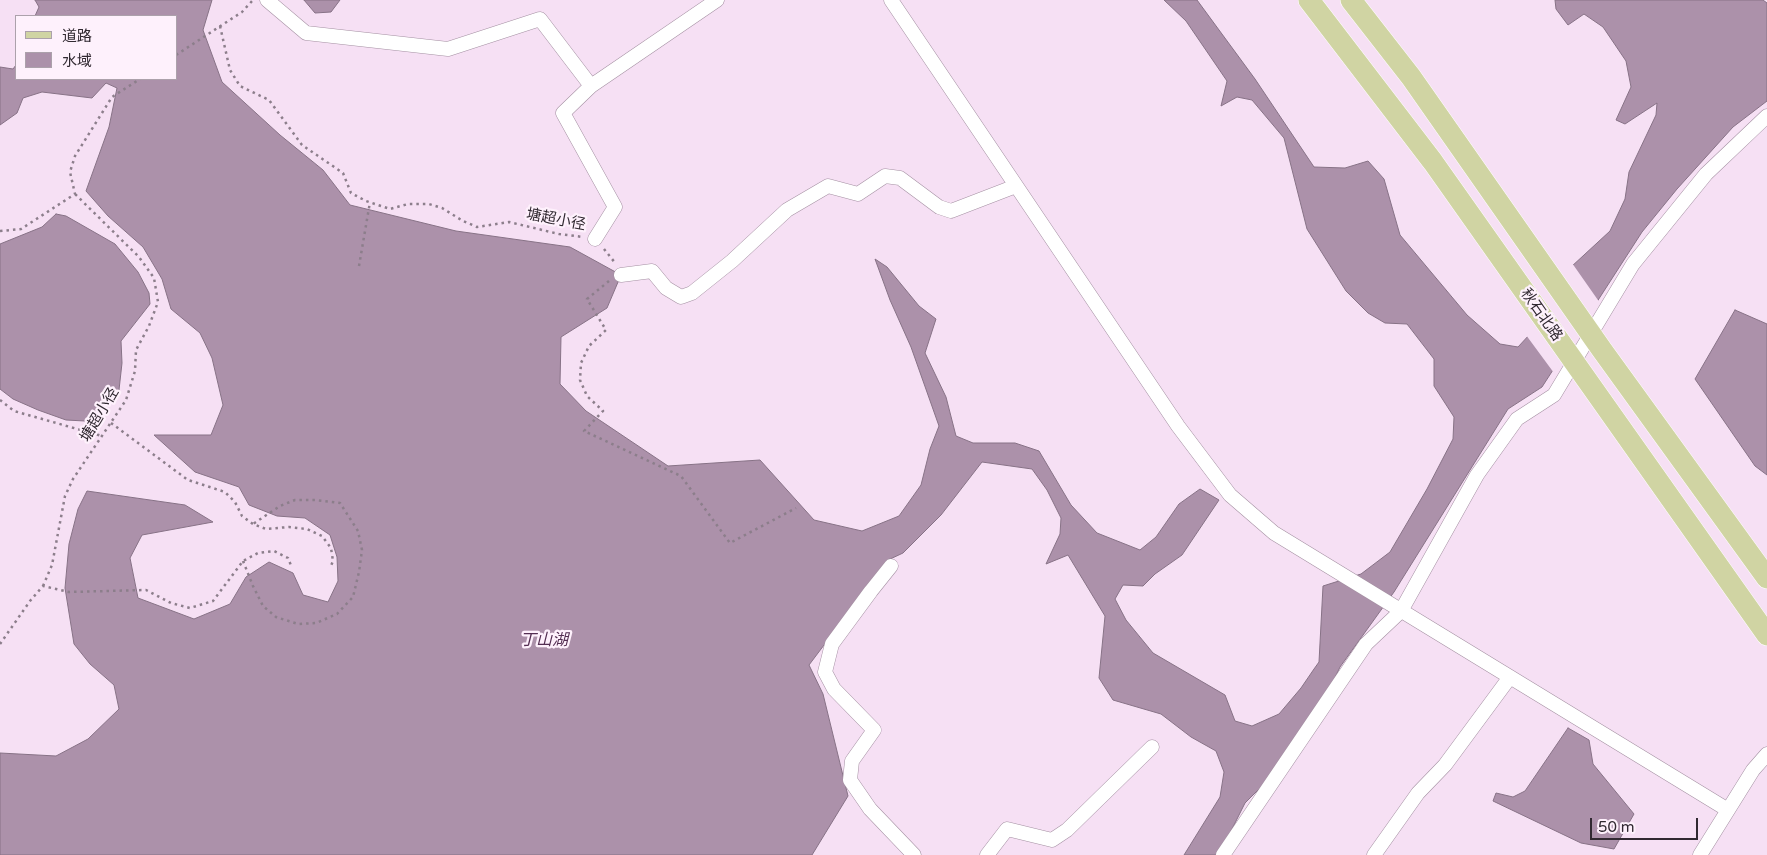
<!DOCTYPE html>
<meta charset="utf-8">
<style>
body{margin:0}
#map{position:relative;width:1767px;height:855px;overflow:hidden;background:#f6e0f4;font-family:"Varela Round","Noto Sans SC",sans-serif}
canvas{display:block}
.legend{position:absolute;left:15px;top:15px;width:162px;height:65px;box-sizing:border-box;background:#fef1fc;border:1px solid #aca1ab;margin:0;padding:6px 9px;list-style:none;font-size:15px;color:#312931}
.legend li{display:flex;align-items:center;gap:10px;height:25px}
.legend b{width:25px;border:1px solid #aca1ab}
.scale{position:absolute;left:1590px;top:818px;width:108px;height:22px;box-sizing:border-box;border:2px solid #312931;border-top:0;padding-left:6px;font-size:15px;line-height:18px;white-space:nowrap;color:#312931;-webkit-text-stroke:4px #fef1fc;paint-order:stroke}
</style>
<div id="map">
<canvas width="1767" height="855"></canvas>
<ul class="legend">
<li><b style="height:6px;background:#d0d4a3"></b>道路</li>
<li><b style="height:14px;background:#ac91aa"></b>水域</li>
</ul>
<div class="scale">50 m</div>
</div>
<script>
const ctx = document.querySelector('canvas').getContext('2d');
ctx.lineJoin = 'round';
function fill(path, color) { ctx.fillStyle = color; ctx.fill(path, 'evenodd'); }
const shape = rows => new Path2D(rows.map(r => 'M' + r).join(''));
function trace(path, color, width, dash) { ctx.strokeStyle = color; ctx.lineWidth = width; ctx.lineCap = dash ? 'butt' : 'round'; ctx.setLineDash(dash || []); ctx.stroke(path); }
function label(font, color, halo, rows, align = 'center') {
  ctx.font = font + ' "Varela Round","Noto Sans SC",sans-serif'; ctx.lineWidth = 4.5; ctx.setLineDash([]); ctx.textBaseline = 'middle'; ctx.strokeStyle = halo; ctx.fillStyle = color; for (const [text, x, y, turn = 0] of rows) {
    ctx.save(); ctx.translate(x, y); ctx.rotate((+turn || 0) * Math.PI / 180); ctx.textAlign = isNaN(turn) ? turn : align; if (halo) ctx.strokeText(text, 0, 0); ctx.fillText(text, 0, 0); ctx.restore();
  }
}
const water = shape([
 [35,0,212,0,203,30,222,82,280,135,323,170,350,205,456,231,570,247,621,275,607,308,561,337,560,384,586,411,668,466,760,460,814,520,862,531,899,516,921,485,930,449,939,426,911,347,890,300,875,259,887,267,919,306,936,319,925,353,946,397,956,436,973,443,1015,443,1039,451,1071,505,1097,533,1140,550,1156,537,1179,504,1200,489,1219,500,1182,555,1155,574,1143,586,1123,585,1115,599,1126,620,1153,653,1225,695,1235,721,1252,726,1279,714,1301,688,1314,669,1319,662,1323,586,1361,574,1390,552,1427,489,1453,439,1454,417,1434,386,1434,359,1407,324,1385,323,1368,313,1346,291,1307,229,1284,138,1252,100,1237,97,1221,106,1227,81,1186,21,1164,0,1197,0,1255,79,1314,167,1345,168,1368,161,1384,179,1400,235,1467,315,1500,344,1518,347,1555,307,1571,267,1610,231,1625,199,1629,172,1656,115,1657,103,1625,124,1616,120,1631,87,1626,61,1603,27,1584,14,1568,25,1556,9,1555,0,1763,0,1767,3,1767,101,1733,127,1677,189,1642,232,1542,387,1508,409,1394,592,1340,667,1302,746,1245,803,1219,855,1184,855,1220,797,1224,772,1216,751,1191,737,1161,714,1113,700,1099,678,1105,616,1068,555,1046,564,1060,534,1061,518,1047,490,1032,469,982,462,941,515,903,553,888,560,809,665,823,694,848,796,812,855,0,855,0,753,56,756,88,739,119,709,114,685,90,664,74,644,65,588,69,544,78,509,87,491,185,505,213,522,142,535,130,558,138,598,194,619,230,604,246,577,269,562,293,573,303,595,328,602,338,581,337,557,330,535,305,518,277,516,249,505,239,487,195,472,154,435,211,435,223,405,212,358,200,333,171,309,162,279,143,247,108,216,86,191,109,127,117,88,106,83,92,98,42,92,23,98,17,113,0,125,0,67,13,69,16,65,16,79,176,79,176,16,35,16,39,7,35,0],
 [304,0,340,0,331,12,315,13,304,0],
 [56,214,66,216,115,244,138,272,149,293,150,304,121,341,122,363,119,390,102,410,85,421,66,420,38,410,13,399,0,389,0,244,42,227,56,214],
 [1735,310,1767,324,1767,475,1755,466,1695,379,1735,310],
 [1568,728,1589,740,1593,764,1634,814,1614,849,1581,843,1493,801,1496,793,1513,797,1525,791,1568,728]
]);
const pier = shape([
 [1572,263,1600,303,1554,373,1526,335,1552,306,1568,266]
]);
const path = shape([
 [220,26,230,70,240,86,269,100,302,145,343,173,351,193,366,201,390,209,408,204,429,204,442,208,463,221,477,227,509,222,559,234,583,237],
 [176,55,242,12,253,0],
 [0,231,21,229,75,194,70,172,75,156,112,97,140,79],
 [604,249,616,264],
 [359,266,370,202],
 [609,281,587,299,606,330,589,346,581,363,580,380,587,396,603,411,584,431,681,476,730,543,796,508],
 [0,400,14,411,102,436],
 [111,423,188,480,225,492,235,502,242,516,253,524,266,529,289,527,307,529,322,536,331,548,333,561,330,568],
 [243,561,253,586,263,606,276,617,298,624,316,623,337,614,353,597,359,572,362,550,358,531,340,503,315,500,295,500,280,506,253,524],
 [43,586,52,565,65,496,73,479,126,400,135,371,136,350,149,326,158,302,154,278,139,257,75,194],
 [0,644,30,601,43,586,69,592,146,590,171,603,190,608,213,601,243,561,258,553,274,551,288,558,292,568]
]);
const minor = shape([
 [267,0,306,33,448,49,540,19,591,86,717,0],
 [891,0,1178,426,1230,495,1274,533,1728,810],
 [591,86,563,113,615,207,595,239],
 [621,275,652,271,666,288,681,297,692,293,732,261,787,210,828,186,858,194,885,176,900,178,939,207,951,211,1016,186],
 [891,566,871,591,832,644,825,672,834,689,874,730,852,761,850,780,870,809,914,855],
 [987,855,1007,829,1052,840,1067,830,1152,747],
 [1223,855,1366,644,1401,611,1477,475,1517,419,1554,395,1633,264,1706,174,1767,116],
 [1374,855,1418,793,1445,765,1510,677],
 [1700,855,1753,770,1767,754]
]);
const primary = shape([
 [1309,0,1433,162,1767,635],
 [1351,0,1411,77,1602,350,1767,578]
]);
const streetNames = [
 ["塘超小径",556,220,11],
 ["秋石北路",1541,315,55],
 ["塘超小径",100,415,-59]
];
const waterNames = [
 ["丁山湖",544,641]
];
fill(water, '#ac91aa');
trace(water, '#877286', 1);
fill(pier, '#f6e0f4');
trace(minor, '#a490a2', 15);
trace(primary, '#fff', 22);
trace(path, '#8c7e8b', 2.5, [2.5, 4]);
trace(minor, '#fff', 14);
trace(primary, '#d0d4a3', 21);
label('15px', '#312931', '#fef1fc', streetNames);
label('italic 16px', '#542e52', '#fef1fc', waterNames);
</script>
